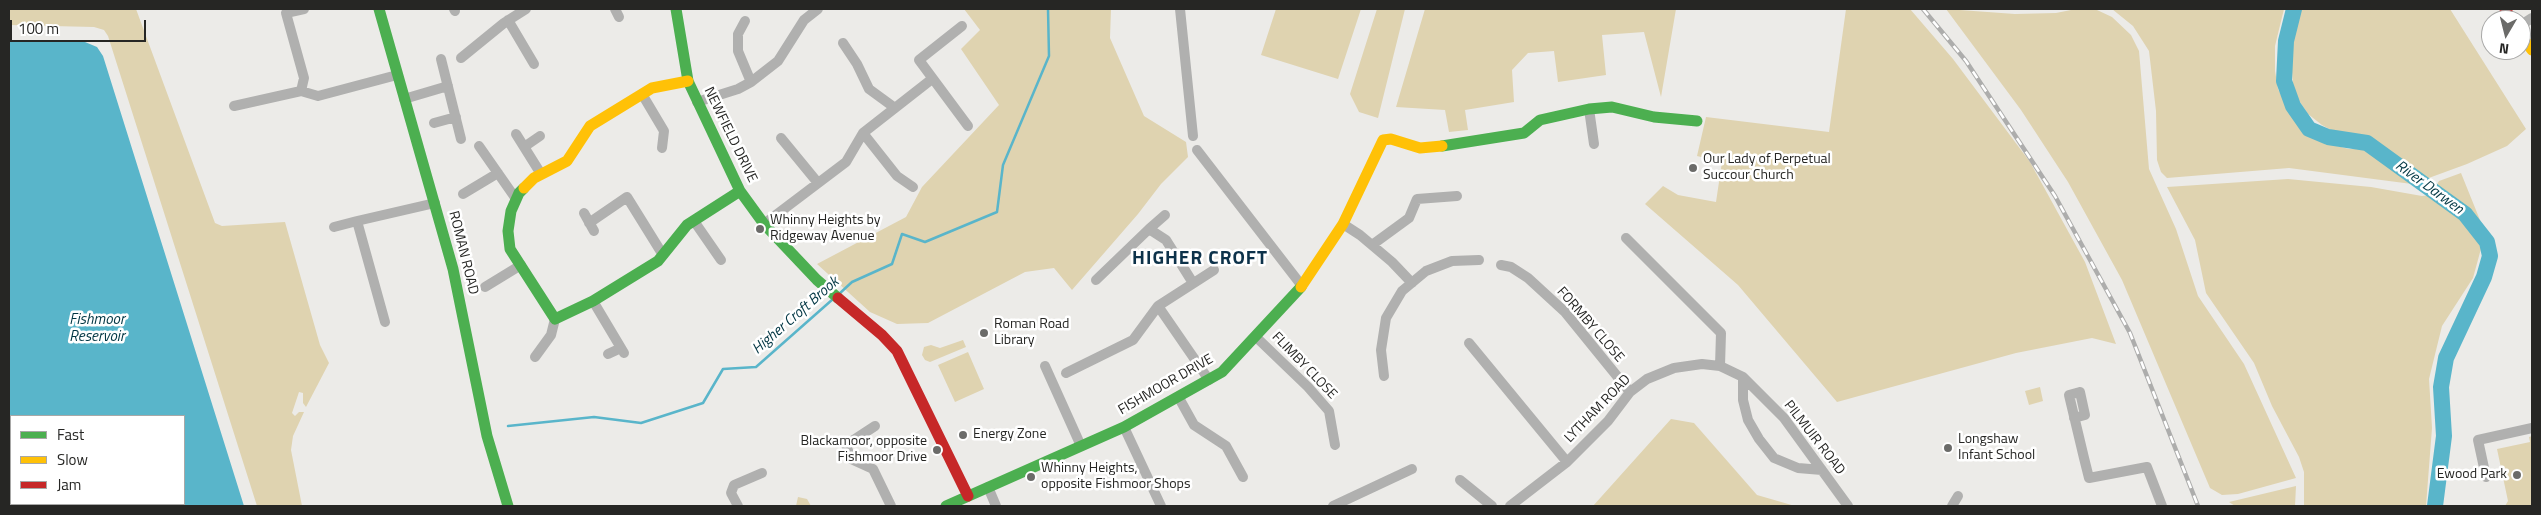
<!DOCTYPE html>
<style>
body{margin:0}
#map{position:relative;width:2541px;height:515px;overflow:hidden;background:#ecebe8;font-family:"Titillium Web",sans-serif}
canvas{display:block}
.frame{position:absolute;inset:0;border:10px solid #262624;pointer-events:none}
.legend{position:absolute;left:10px;top:415px;width:175px;height:90px;box-sizing:border-box;background:#fff;border:1px solid #a8a8a7;margin:0;padding:6px 9px;list-style:none;font-size:15px;color:#262624}
.legend li{display:flex;align-items:center;gap:10px;height:25px}
.legend b{width:25px;border:1px solid #a8a8a7}
.north{position:absolute;left:2481px;top:10px;width:50px;height:50px;box-sizing:border-box;background:#fff;border:1px solid #a8a8a7;border-radius:50%;rotate:188deg;font-size:14px;font-weight:700;line-height:20px;text-align:center;color:#262624}
.north::after{content:'';display:block;margin:auto;width:18px;height:22px;background:#6b6b69;clip-path:polygon(50% 0,100% 100%,50% 72%,0 100%)}
.scale{position:absolute;left:10px;top:20px;width:136px;height:22px;box-sizing:border-box;border:2px solid #262624;border-top:0;padding-left:6px;font-size:15px;line-height:18px;white-space:nowrap;color:#262624;-webkit-text-stroke:4px #fff;paint-order:stroke}
</style>
<div id="map">
<canvas width="2541" height="515"></canvas>
<div class="frame"></div>
<ul class="legend">
<li><b style="height:6px;background:#4caf50"></b>Fast</li>
<li><b style="height:6px;background:#ffc107"></b>Slow</li>
<li><b style="height:6px;background:#c62828"></b>Jam</li>
</ul>
<div class="north">N</div>
<div class="scale">100 m</div>
</div>
<script>
const ctx = document.querySelector('canvas').getContext('2d');
ctx.lineJoin = 'round';
function fill(path, color) { ctx.fillStyle = color; ctx.fill(path, 'evenodd'); }
const shape = rows => new Path2D(rows.map(r => 'M' + r).join(''));
function trace(path, color, width, dash) { ctx.strokeStyle = color; ctx.lineWidth = width; ctx.lineCap = dash ? 'butt' : 'round'; ctx.setLineDash(dash || []); ctx.stroke(path); }
function label(font, color, halo, rows, align = 'center') {
  ctx.font = font + ' "Titillium Web",sans-serif'; ctx.lineWidth = 5; ctx.setLineDash([]); ctx.textBaseline = 'middle'; ctx.strokeStyle = halo; ctx.fillStyle = color; for (const [text, x, y, turn = 0] of rows) {
    ctx.save(); ctx.translate(x, y); ctx.rotate((+turn || 0) * Math.PI / 180); ctx.textAlign = isNaN(turn) ? turn : align; if (halo) ctx.strokeText(text, 0, 0); ctx.fillText(text, 0, 0); ctx.restore();
  }
}
const green = shape([
 [9,9,136,9,215,223,222,226,285,222,320,345,329,363,306,407,303,403,303,393,299,392,292,413,295,416,299,412,304,412,293,436,291,450,302,506,257,506,108,36,104,30,94,27,9,25],
 [964,9,1111,9,1110,38,1144,116,1186,142,1188,157,1161,184,1138,214,1072,290,1054,268,1025,272,928,323,897,324,870,312,817,264,906,217,922,187,999,105,961,49,980,30],
 [1276,9,1361,9,1338,79,1261,55],
 [1377,9,1405,9,1378,118,1359,112,1350,94],
 [1425,9,1676,9,1661,97,1644,32,1602,35,1606,75,1558,82,1554,51,1528,53,1512,70,1514,102,1465,110,1468,130,1449,132,1445,110,1396,107],
 [1846,9,1910,9,1953,59,2030,162,2085,262,2116,344,2092,338,2016,353,1837,402,1738,285,1645,204,1663,186,1678,195,1716,202,1722,162,1697,156,1706,117,1829,132],
 [1946,9,2015,14,2056,13,2076,9,2097,10,2112,17,2131,35,2139,51,2149,169,2176,229,2198,296,2244,364,2296,478,2238,494,2222,495,2210,488,2122,280,2068,182,2021,110],
 [2112,9,2284,9,2275,46,2275,71,2278,89,2287,107,2304,131,2333,145,2349,149,2365,149,2412,184,2289,168,2167,178,2161,172,2157,160,2156,111,2149,51,2133,26],
 [2298,9,2450,9,2526,129,2507,146,2467,164,2426,179,2366,139,2338,134,2322,125,2308,114,2298,99,2293,84,2290,48],
 [2461,173,2484,230,2468,210,2436,186,2439,181],
 [2288,179,2371,187,2422,196,2433,195,2458,214,2473,230,2482,245,2473,278,2442,326,2429,379,2432,428,2426,506,2304,506,2304,472,2299,457,2272,406,2254,363,2206,293,2195,240,2167,187],
 [963,340,966,347,930,362,925,360,922,355,924,347,931,345,940,348],
 [968,352,984,389,955,402,938,365],
 [2040,387,2043,401,2029,405,2025,391],
 [1671,419,1694,423,1757,495,1795,506,1593,506],
 [2532,436,2532,506,2505,506,2508,501,2497,449,2530,442,2529,437],
 [2296,486,2295,506,2235,506,2229,502],
 [798,497,807,499,811,506,796,506]
]);
const water = shape([
 [9,40,85,42,97,47,103,56,244,506,9,506],
 [11,416,184,416,184,504,11,504]
]);
const stream = shape([
 [839,294,852,282,892,264,902,234,925,242,997,212,1003,165,1049,56,1048,9],
 [508,426,594,417,641,423,703,403,723,369,756,367,833,299]
]);
const river = shape([
 [2294,9,2286,41,2284,81,2293,106,2309,129,2328,137,2367,143,2465,214,2487,242,2490,256,2484,277,2446,358,2441,387,2444,436,2435,506]
]);
const street = shape([
 [454,9,455,11],
 [615,9,619,17],
 [1180,9,1193,136],
 [508,20,534,64],
 [745,21,738,34,738,51,751,82],
 [2521,25,2532,18],
 [962,26,919,60,968,126],
 [843,43,857,64,869,89,895,108],
 [461,58,504,23,526,9],
 [441,59,461,139],
 [301,91,304,78,286,13,304,9],
 [642,94,664,131,662,148],
 [404,99,448,86],
 [697,102,738,89,751,82,778,61,804,20,818,9],
 [234,106,301,91,318,96,397,75],
 [1589,109,1594,144],
 [434,123,456,117],
 [863,133,897,176,913,187],
 [516,134,541,174],
 [781,138,818,183],
 [479,146,516,199],
 [524,147,540,136],
 [1197,150,1302,286],
 [463,194,498,173],
 [584,213,594,231],
 [1165,215,1149,229,1166,240,1193,283],
 [694,221,721,260],
 [589,223,627,197,663,255],
 [764,224,846,162,863,133,932,79],
 [1343,224,1360,235,1392,262,1412,283],
 [334,227,357,221],
 [1626,238,1721,333,1720,366],
 [1372,245,1409,218,1417,199,1457,196],
 [1501,265,1511,267,1528,278,1565,312,1630,392],
 [1096,280,1149,229],
 [485,287,521,265],
 [593,301,624,353],
 [385,322,357,221,435,203],
 [1256,337,1308,387,1329,411,1335,445],
 [1469,343,1567,462],
 [608,354,621,348],
 [535,357,551,335,555,319],
 [1045,366,1081,446],
 [1066,373,1133,340,1158,306],
 [1384,376,1381,350,1386,318,1402,291,1426,271,1452,261,1479,260],
 [1743,377,1743,400,1748,420,1759,439,1774,458,1798,468,1822,470],
 [1209,380,1158,306,1214,270],
 [1179,398,1194,425,1226,446,1243,477],
 [2074,418,2085,415,2080,392,2069,395,2084,458,2089,478,2147,467,2162,506],
 [875,426,846,445,851,459,873,469,891,506],
 [1124,427,1161,506],
 [2486,477,2478,440,2532,428],
 [1460,480,1492,506],
 [988,487,996,506],
 [738,506,731,493,734,485,762,473],
 [1333,506,1412,469],
 [1510,506,1567,462,1608,421,1630,392,1647,379,1674,368,1702,364,1720,366,1743,377,1784,418,1848,506],
 [1952,506,1958,496]
]);
const fast = shape([
 [379,9,453,269,487,436,508,506],
 [676,9,688,81,740,191,764,224,817,280,838,298],
 [1442,146,1524,133,1540,120,1589,109,1612,107,1654,117,1697,121],
 [524,188,519,193,511,211,508,231,510,249,555,319,593,301,658,261,687,225,740,191],
 [946,506,1124,427,1222,372,1301,287]
]);
const slow = shape([
 [2521,35,2532,50],
 [524,188,534,178,567,161,590,126,652,88,688,81],
 [1301,287,1343,224,1383,140,1391,139,1420,148,1442,146]
]);
const jam = shape([
 [2505,9,2512,20],
 [838,298,882,335,897,351,968,496]
]);
const rail = shape([
 [1923,9,1966,61,2055,196,2130,333,2198,506]
]);
const markers = [
 [1693,168,5,"#6b6b69"],
 [760,229,5,"#6b6b69"],
 [984,333,5,"#6b6b69"],
 [963,435,5,"#6b6b69"],
 [1948,448,5,"#6b6b69"],
 [937,450,5,"#6b6b69"],
 [2517,475,5,"#6b6b69"],
 [1031,477,5,"#6b6b69"]
];
const streetNames = [
 ["NEWFIELD DRIVE",730,135,64],
 ["ROMAN ROAD",463,253,76],
 ["FORMBY CLOSE",1590,325,49],
 ["FLIMBY CLOSE",1304,366,46],
 ["FISHMOOR DRIVE",1166,385,-30],
 ["LYTHAM ROAD",1598,409,-46],
 ["PILMUIR ROAD",1814,438,52]
];
const poiNames = [
 ["Our Lady of Perpetual",1703,160],
 ["Succour Church",1703,176],
 ["Whinny Heights by",770,221],
 ["Ridgeway Avenue",770,237],
 ["Roman Road",994,325],
 ["Library",994,341],
 ["Energy Zone",973,435],
 ["Longshaw",1958,440],
 ["Infant School",1958,456],
 ["Blackamoor, opposite",927,442,"right"],
 ["Fishmoor Drive",927,458,"right"],
 ["Whinny Heights,",1041,469],
 ["opposite Fishmoor Shops",1041,485],
 ["Ewood Park",2507,475,"right"]
];
const waterNames = [
 ["River Darwen",2429,188,36],
 ["Higher Croft Brook",796,316,-41],
 ["Fishmoor",97,320],
 ["Reservoir",97,337]
];
const districtNames = [
 ["HIGHER CROFT",1200,259]
];
fill(green, '#dfd3b0');
fill(water, '#59b5ca');
trace(stream, '#59b5ca', 2.5);
trace(river, '#59b5ca', 16);
trace(street, '#b0b0af', 10);
trace(fast, '#4caf50', 11);
trace(slow, '#ffc107', 11);
trace(jam, '#c62828', 11);
trace(rail, '#adadac', 4.5);
trace(rail, '#fff', 2.5, [8]);
for (const [x, y, r, color] of markers) { const dot = new Path2D(); dot.arc(x, y, r, 0, 2 * Math.PI); ctx.fillStyle = color; ctx.fill(dot); trace(dot, '#fff', 2); }
label('14px', '#262624', '#fff', streetNames);
label('14px', '#262624', '#fff', poiNames, 'left');
label('italic 15px', '#003542', '#fff', waterNames);
ctx.letterSpacing = '1px';
label('bold 19px', '#0d324a', '#fff', districtNames);
ctx.letterSpacing = '0px';
</script>
